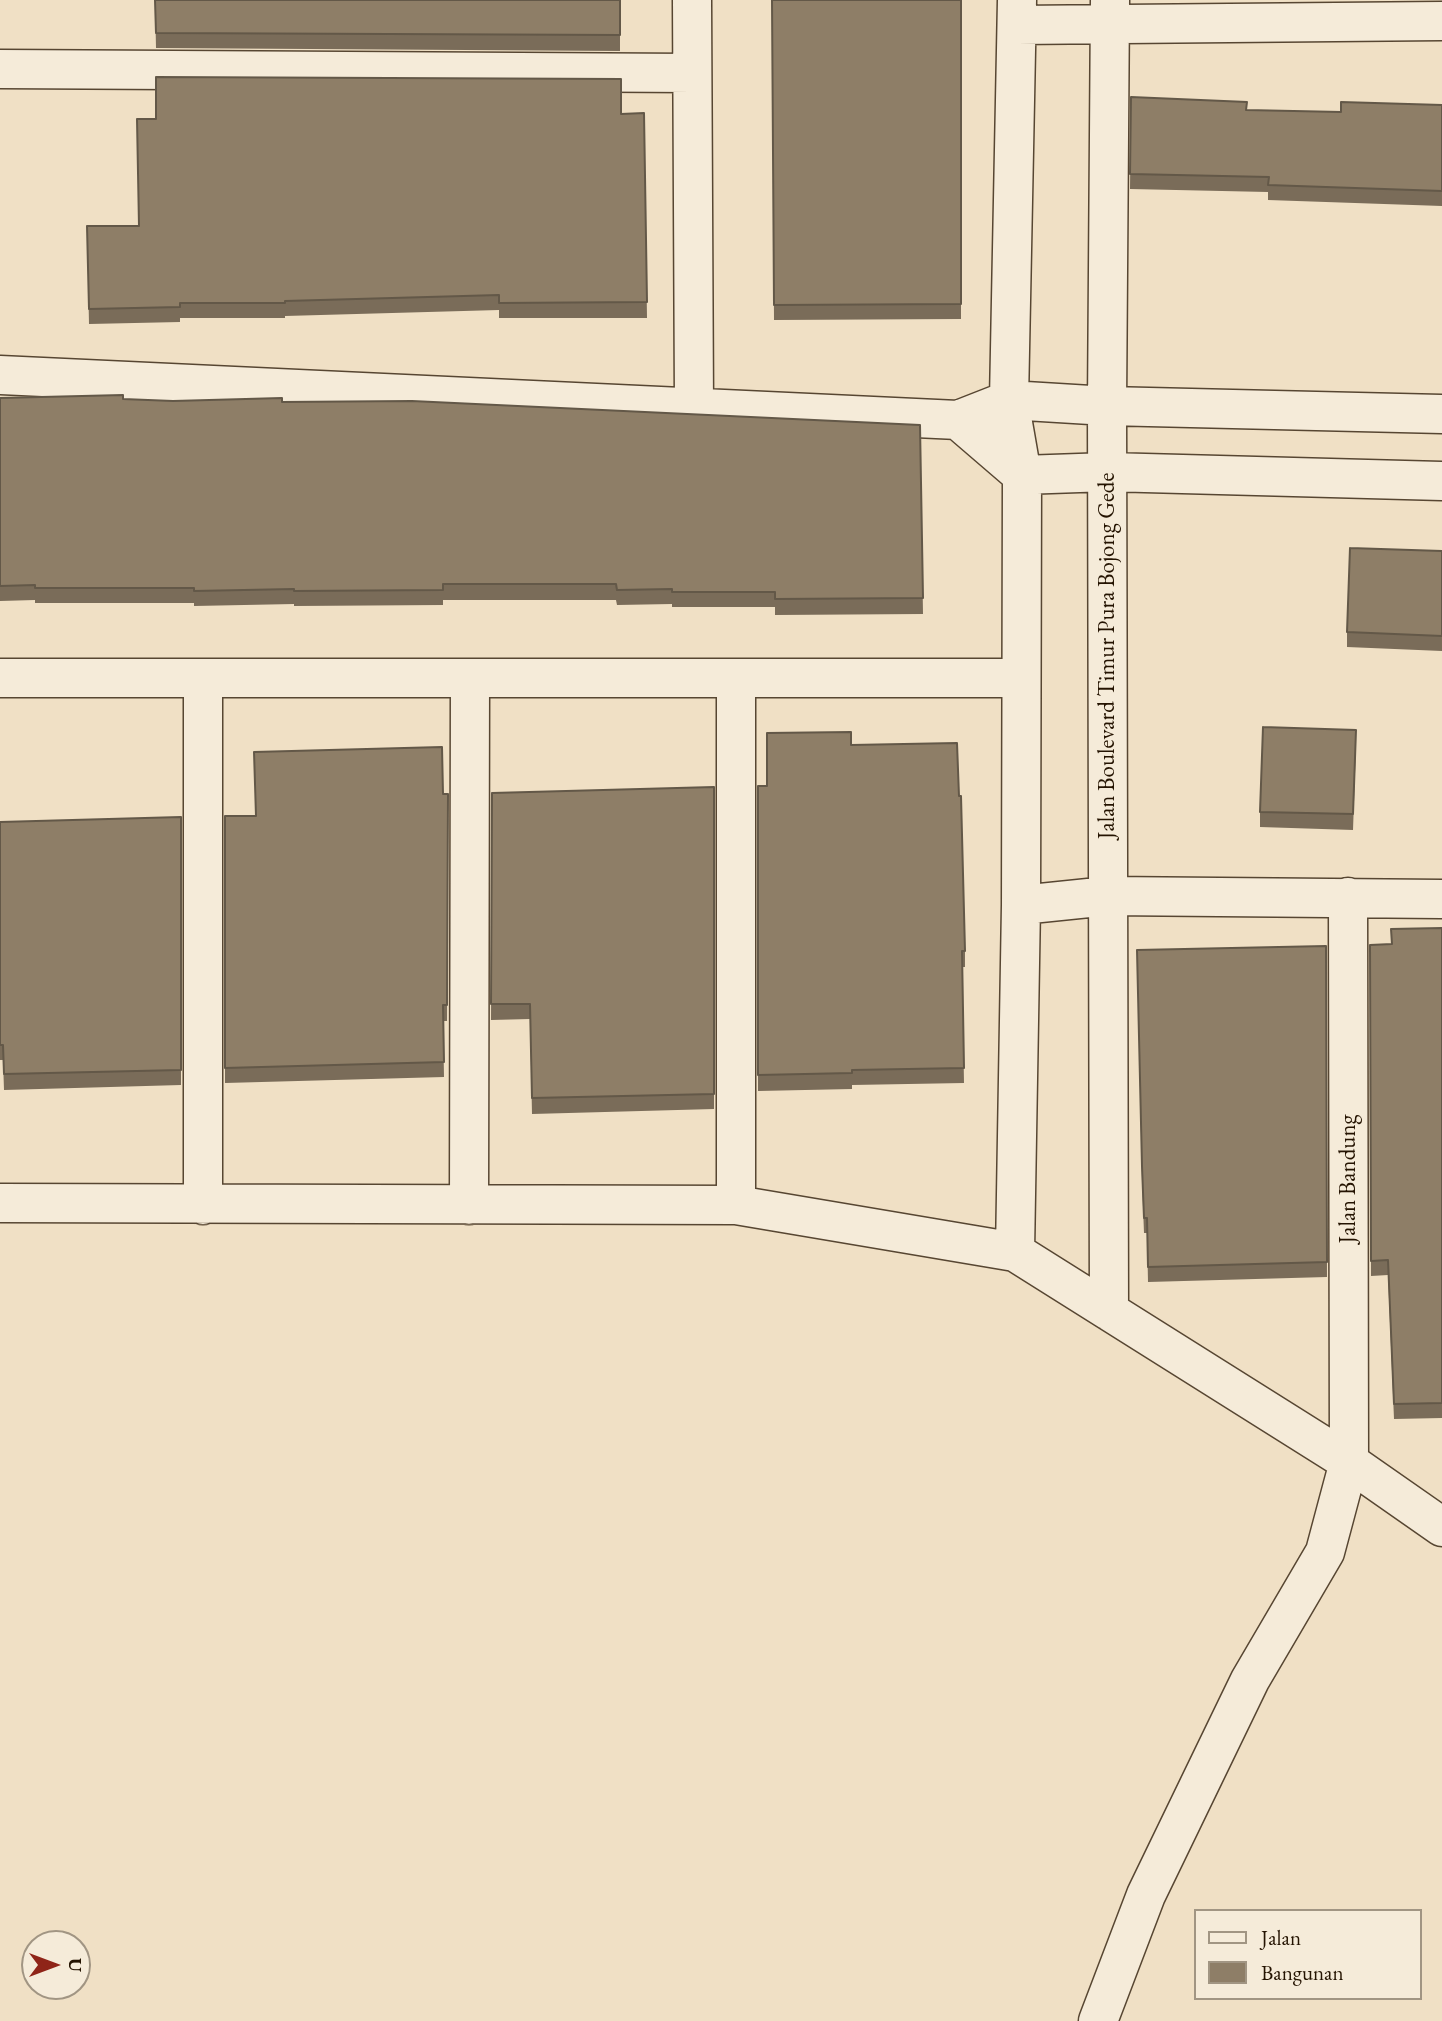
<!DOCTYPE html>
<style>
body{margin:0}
#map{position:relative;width:1442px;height:2021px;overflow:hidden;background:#f0e0c5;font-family:"EB Garamond",serif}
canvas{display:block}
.legend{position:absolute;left:1194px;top:1909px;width:228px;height:91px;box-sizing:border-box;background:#f5ebd9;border:2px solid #a19583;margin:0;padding:9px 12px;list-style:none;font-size:21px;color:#241301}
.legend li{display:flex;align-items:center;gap:14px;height:35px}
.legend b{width:35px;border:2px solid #a19583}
.north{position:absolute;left:21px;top:1930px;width:70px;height:70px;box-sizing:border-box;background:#f5ebd9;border:2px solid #a19583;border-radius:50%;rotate:90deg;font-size:19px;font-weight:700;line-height:28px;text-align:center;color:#241301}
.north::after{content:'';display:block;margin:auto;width:24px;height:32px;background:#8f2418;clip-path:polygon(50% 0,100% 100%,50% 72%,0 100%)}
</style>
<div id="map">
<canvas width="1442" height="2021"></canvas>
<ul class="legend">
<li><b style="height:9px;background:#f5ebd9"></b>Jalan</li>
<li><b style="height:19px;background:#8e7e67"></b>Bangunan</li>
</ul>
<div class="north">U</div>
</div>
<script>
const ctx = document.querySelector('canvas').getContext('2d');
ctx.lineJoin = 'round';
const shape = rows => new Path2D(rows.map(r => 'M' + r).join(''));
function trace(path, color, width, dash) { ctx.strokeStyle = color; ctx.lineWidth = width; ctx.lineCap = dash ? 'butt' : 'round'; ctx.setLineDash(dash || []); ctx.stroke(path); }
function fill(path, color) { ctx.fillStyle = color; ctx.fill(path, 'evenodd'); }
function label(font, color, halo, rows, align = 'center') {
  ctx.font = font + ' "EB Garamond",serif'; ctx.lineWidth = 5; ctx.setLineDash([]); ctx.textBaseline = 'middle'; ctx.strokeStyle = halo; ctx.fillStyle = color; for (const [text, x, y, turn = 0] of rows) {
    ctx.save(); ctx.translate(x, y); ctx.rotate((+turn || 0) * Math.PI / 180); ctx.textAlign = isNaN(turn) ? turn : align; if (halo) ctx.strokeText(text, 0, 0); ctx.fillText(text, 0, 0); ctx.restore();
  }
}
const minor = shape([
 [692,0,694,406],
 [1017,25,1442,21],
 [0,69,692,73],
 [0,375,958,420,1009,400,1107,406,1442,414],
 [958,420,1022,475,1108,472,1442,481],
 [0,678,1021,678],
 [203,678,203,1205],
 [736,678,736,1205],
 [1021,905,1108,896,1442,899],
 [0,1203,736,1205,1015,1252,1349,1462,1442,1527],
 [469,1205,470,678],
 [1015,1252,1021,905,1022,475,1009,400,1017,0],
 [1109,1311,1107,406,1110,0],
 [1098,2021,1146,1895,1250,1680,1325,1552,1349,1462,1348,897]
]);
const wall = shape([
 [155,0,620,0,620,51,156,48],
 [772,0,961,0,961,319,774,320],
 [1131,97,1247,110,1341,112,1442,105,1442,206,1268,200,1268,192,1130,189],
 [644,113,647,318,499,318,499,310,285,316,285,318,180,318,180,322,89,324,87,226,139,226,621,114],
 [0,398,282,402,920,425,923,614,775,615,775,607,672,607,672,604,617,605,616,600,443,600,443,605,294,606,294,604,194,606,194,603,35,603,35,600,0,601],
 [1442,551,1442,651,1347,647,1347,632],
 [851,745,959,796,965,951,965,967,962,967,964,1083,852,1085,852,1089,758,1091,758,786,767,786],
 [1356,745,1353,830,1260,827,1260,812],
 [714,787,714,1109,532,1114,530,1019,491,1020,492,793],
 [443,794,448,794,447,1021,443,1021,444,1077,225,1083,225,816,256,816],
 [181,817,181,1085,4,1090,3,1060,0,1060,0,822],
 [1442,928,1442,1418,1394,1419,1388,1275,1371,1276,1370,945,1391,944,1391,929],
 [1326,946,1327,1277,1148,1282,1147,1233,1144,1233,1142,1181,1137,950]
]);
const building = shape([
 [155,0,620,0,620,35,156,33,155,0],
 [772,0,961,0,961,304,774,305,772,0],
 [156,77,621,79,621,114,644,113,647,302,499,303,499,295,285,301,285,303,180,303,180,307,89,309,87,226,139,226,137,119,156,119,156,77],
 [1131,97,1247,102,1246,110,1341,112,1341,102,1442,105,1442,191,1268,185,1269,177,1130,174,1131,97],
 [123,395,123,399,173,401,282,398,282,402,412,401,920,425,923,598,775,599,775,592,672,592,672,589,617,590,616,584,443,584,443,590,294,591,294,589,194,591,194,588,35,588,35,585,0,586,0,398,123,395],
 [1350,548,1442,551,1442,636,1347,632,1350,548],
 [1263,727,1356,730,1353,814,1260,812,1263,727],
 [851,732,851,745,957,743,959,796,961,796,965,951,962,951,964,1068,852,1070,852,1073,758,1075,758,786,767,786,767,733,851,732],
 [442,747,443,794,448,794,447,1005,443,1005,444,1062,225,1068,225,816,256,816,254,752,442,747],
 [714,787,714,1094,532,1098,530,1004,491,1004,492,793,714,787],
 [181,817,181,1070,4,1074,3,1045,0,1045,0,822,181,817],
 [1442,928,1442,1403,1394,1404,1388,1260,1371,1261,1370,945,1392,944,1391,929,1442,928],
 [1326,946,1327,1262,1148,1267,1147,1218,1144,1218,1142,1166,1137,950,1326,946]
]);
const streetNames = [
 ["Jalan Boulevard Timur Pura Bojong Gede",1108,656,-90],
 ["Jalan Bandung",1349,1179,-90]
];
trace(minor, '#574632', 41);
trace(minor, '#f5ebd9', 38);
fill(wall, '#7a6c59');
fill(building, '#8e7e67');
trace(building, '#635848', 2);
label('23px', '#241301', '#f5ebd9', streetNames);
</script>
